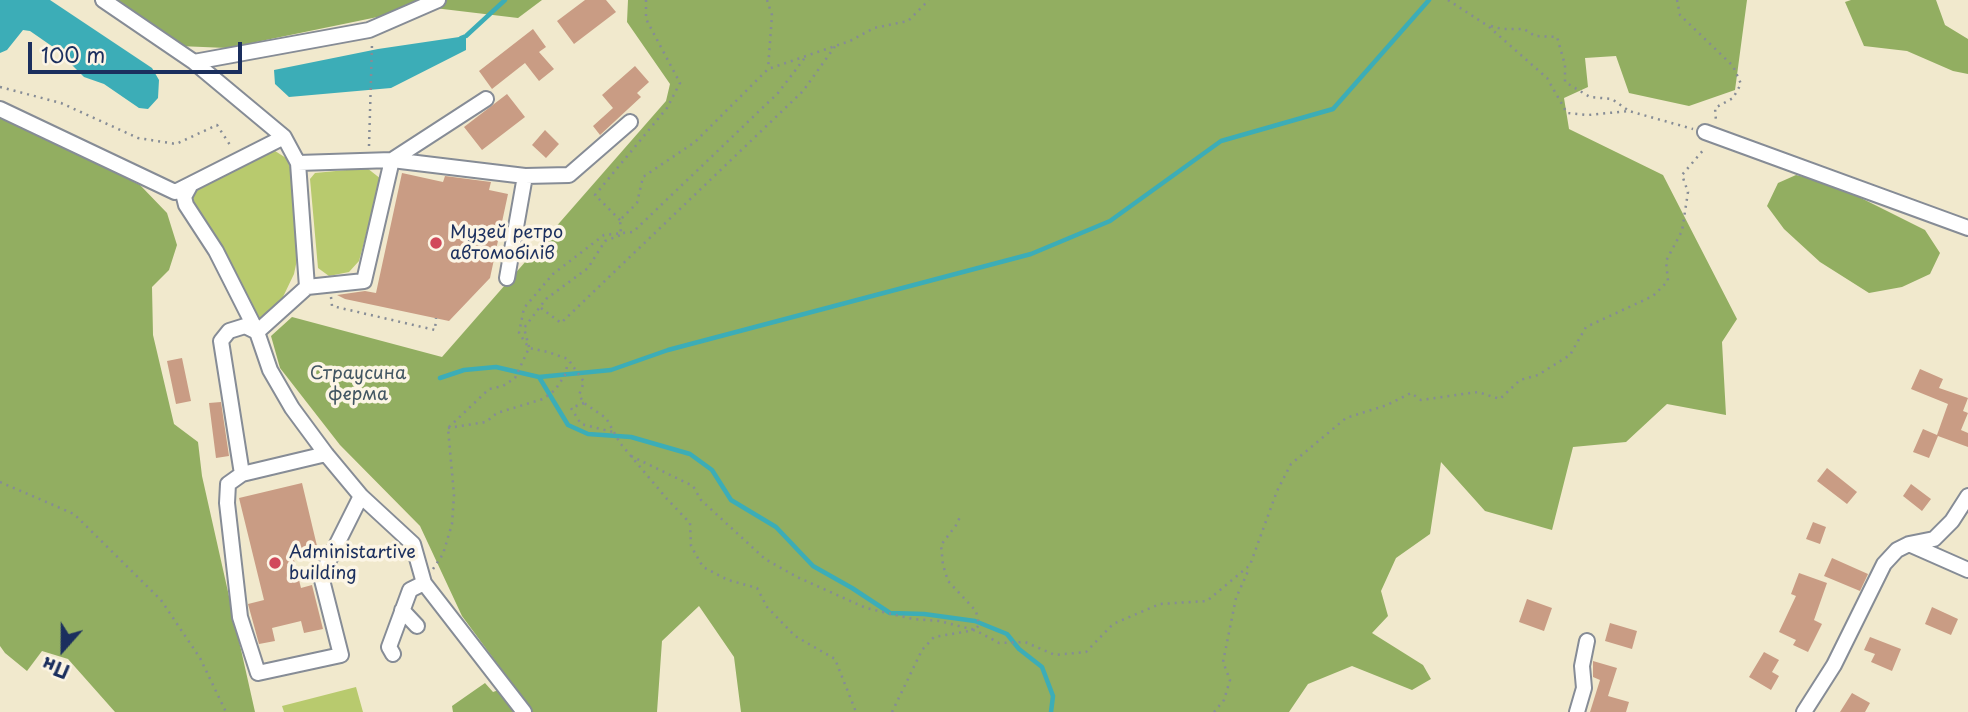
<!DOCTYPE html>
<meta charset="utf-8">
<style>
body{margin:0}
#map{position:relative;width:1968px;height:712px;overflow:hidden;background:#f1e9cd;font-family:"Playpen Sans",sans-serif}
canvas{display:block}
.north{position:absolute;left:28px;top:614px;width:70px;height:70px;-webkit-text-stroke:5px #fcf5e5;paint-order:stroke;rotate:201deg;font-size:19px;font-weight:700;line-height:28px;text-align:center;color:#1b2f5e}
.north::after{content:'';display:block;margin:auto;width:24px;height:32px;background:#1b2f5e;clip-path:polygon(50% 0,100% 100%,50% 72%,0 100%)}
.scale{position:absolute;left:28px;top:42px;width:214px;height:32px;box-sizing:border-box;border:4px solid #1b2f5e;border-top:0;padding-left:9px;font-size:21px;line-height:24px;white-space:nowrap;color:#1b2f5e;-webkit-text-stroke:5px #fcf5e5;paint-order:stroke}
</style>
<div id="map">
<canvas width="1968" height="712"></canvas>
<div class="north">Пн</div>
<div class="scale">100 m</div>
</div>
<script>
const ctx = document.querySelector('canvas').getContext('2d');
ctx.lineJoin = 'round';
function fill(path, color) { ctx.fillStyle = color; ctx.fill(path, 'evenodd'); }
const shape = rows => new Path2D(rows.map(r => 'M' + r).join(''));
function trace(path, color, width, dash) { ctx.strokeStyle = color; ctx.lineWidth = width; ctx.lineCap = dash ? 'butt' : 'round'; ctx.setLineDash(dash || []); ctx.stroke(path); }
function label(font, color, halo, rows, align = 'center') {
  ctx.font = font + ' "Playpen Sans",sans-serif'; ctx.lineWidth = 7; ctx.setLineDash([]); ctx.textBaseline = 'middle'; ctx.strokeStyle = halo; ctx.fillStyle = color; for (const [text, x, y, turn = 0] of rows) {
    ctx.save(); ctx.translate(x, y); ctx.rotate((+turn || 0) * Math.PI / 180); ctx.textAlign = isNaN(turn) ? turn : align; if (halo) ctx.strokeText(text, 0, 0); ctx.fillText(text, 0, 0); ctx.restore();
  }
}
const green = shape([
 [272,149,286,158,290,167,298,255,294,274,282,299,273,312,258,322,191,201,191,193,196,185],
 [367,168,381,179,359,261,349,272,329,276,318,268,310,179,315,173],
 [356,687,363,712,284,712,282,706]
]);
const forest = shape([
 [117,0,542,0,518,18,426,7,227,48,179,46],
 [628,0,1747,0,1735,90,1689,106,1629,93,1616,56,1585,58,1588,87,1564,98,1569,129,1663,175,1737,319,1722,342,1726,415,1667,404,1626,442,1573,447,1552,530,1485,511,1441,462,1430,534,1396,558,1381,591,1388,616,1372,633,1423,665,1431,679,1412,690,1352,666,1308,684,1289,712,741,712,734,657,699,606,662,641,657,712,453,712,452,706,485,683,493,692,513,685,462,616,420,526,340,445,280,368,271,336,292,317,442,357,666,101,670,84,627,22],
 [1851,0,1936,0,1945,25,1968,39,1968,74,1953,71,1907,51,1864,46,1845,2],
 [0,113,140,185,167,213,177,245,169,270,152,287,153,335,174,424,198,442,202,476,255,712,115,712,68,659,42,651,27,671,5,653,0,646],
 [1796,175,1833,184,1925,230,1940,253,1930,274,1902,287,1869,293,1820,262,1784,229,1767,206,1778,183]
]);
const water = shape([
 [0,0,50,0,152,68,159,80,158,98,148,109,139,108,104,84,84,77,56,49,30,31,23,30,7,50,0,53],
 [466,36,466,50,391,88,289,97,275,84,274,70,378,49]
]);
const stream = shape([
 [461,38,466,36,505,0],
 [539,377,568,425,588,434,631,437,690,454,712,470,731,500,776,527,813,566,852,588,890,613,924,614,975,621,1007,634,1019,649,1042,667,1053,696,1051,712],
 [440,378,464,370,496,367,539,377,611,370,668,350,1031,254,1110,221,1221,141,1333,109,1429,0]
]);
const building = shape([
 [585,0,606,0,616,12,574,44,557,21],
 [533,29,546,47,539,52,554,69,539,81,525,63,492,89,479,71],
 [635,66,649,82,637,93,641,97,600,135,593,126,613,108,602,95],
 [507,94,525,117,482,150,464,127],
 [545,130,559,144,546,158,532,145],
 [402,173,443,182,445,176,491,182,489,190,508,194,490,278,449,321,345,299,337,295,365,291,376,293],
 [182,358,191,401,176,404,167,361],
 [1920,369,1943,379,1939,388,1968,398,1963,411,1968,413,1961,430,1968,433,1968,447,1938,436,1929,458,1913,452,1923,429,1937,435,1948,404,1911,389],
 [221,402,229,456,216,458,209,403],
 [1827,468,1857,492,1847,504,1817,481],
 [302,483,317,546,292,552,301,588,312,585,323,629,304,633,301,621,272,628,275,641,259,644,248,604,264,600,239,498],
 [1911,484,1931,499,1922,511,1903,496],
 [1813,522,1826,527,1820,544,1806,539],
 [1832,558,1868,574,1860,591,1824,576],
 [1799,573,1827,583,1814,620,1822,624,1808,652,1793,645,1796,640,1779,632,1796,596,1791,594],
 [1527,599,1552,608,1544,631,1519,622],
 [1932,607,1958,619,1951,635,1925,624],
 [1610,623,1637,631,1632,649,1605,641],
 [1870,637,1901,649,1892,671,1871,662,1875,654,1864,650],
 [1764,652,1779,660,1772,672,1779,676,1771,690,1749,677],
 [1593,661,1617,668,1608,696,1629,702,1626,712,1590,712,1600,680,1593,677],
 [1852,693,1870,703,1865,712,1840,712]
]);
const path = shape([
 [767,0,772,15,768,69],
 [1448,0,1488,26,1547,78,1567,113,1588,115,1629,111,1693,129],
 [1677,0,1680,15,1733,66,1741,84,1733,98,1715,108,1716,121],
 [1491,26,1502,29,1524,29,1535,36,1557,37,1565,65,1565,82,1590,97,1612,99,1629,111],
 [0,87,61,103,138,138,176,144,217,125,232,148],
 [369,146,372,44],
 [620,220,595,195,667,108,680,83,646,19,646,0],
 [331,297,332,306,435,330,436,318],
 [541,308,561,323,803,91,836,45],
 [527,345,519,333,524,308,553,274,604,235,633,232,778,93,807,55],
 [529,347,524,328,546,299,588,268,605,241,621,235,620,220,637,203,643,177,695,142,768,69,850,41,874,28,908,21,929,0],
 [584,403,571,408,581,424,613,432],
 [448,428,486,422,497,413,543,399,555,390,565,375,568,362],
 [631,456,693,486,701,500,765,559,797,577,866,608,913,619,939,621,975,630,979,625,976,611,948,581,943,565,941,545,957,524,961,514],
 [0,482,74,514,161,600,200,658,226,712],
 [433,569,443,554,452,524,454,495,448,428,489,389,503,386,515,378,529,348,548,352,568,359,584,382,579,395,584,403,606,418,620,443,667,499,690,523,691,546,703,567,728,580,757,588,767,607,795,636,835,659,856,712],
 [892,712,922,650,934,637,975,630,999,643,1025,642,1055,655,1086,652,1113,624,1160,604,1207,601,1250,565,1277,491,1291,464,1346,418,1387,405,1411,393,1421,400,1478,392,1500,399,1520,380,1538,375,1570,355,1586,327,1653,296,1668,281,1666,261,1682,231,1688,192,1682,175,1705,148],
 [1214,712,1224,700,1230,680,1223,662,1236,598,1249,569]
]);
const minor = shape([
 [103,0,194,62,284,137,298,163,307,287,257,332,270,370,292,408,326,454,361,496,413,544,424,583,524,712],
 [194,62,369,30,438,0],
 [0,109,175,192,191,184],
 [1705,132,1968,228],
 [298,163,392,160,486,99],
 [507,278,525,176],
 [307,287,364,281,392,160,525,176,569,175,630,122],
 [257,332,245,326,229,331,221,341,242,474,228,484,227,503,240,617,258,673,341,655,321,576,361,496],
 [257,332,216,251,186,205,184,197,191,184,284,137],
 [242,474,326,454],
 [1909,544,1968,570],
 [402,610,417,626],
 [393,654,389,647,410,590,424,583],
 [1577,712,1584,688,1582,666,1587,641],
 [1804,712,1834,665,1884,564,1897,550,1909,544,1934,539,1952,521,1968,496]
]);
const markers = [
 [436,243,7,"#d1495b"],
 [275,563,7,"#d1495b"]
];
const poiNames = [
 ["Музей ретро",450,233],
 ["автомобілів",450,254],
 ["Administartive",289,553],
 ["building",289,574]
];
const parkNames = [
 ["Страусина",358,374],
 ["ферма",358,395]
];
fill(green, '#b8ca6e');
fill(forest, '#92ae61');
fill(water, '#3cadb7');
trace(stream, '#3cadb7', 4.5);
fill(building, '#c99c84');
trace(minor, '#868c96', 18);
trace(path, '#868c96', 2.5, [2, 5]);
trace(minor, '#fff', 14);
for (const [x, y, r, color] of markers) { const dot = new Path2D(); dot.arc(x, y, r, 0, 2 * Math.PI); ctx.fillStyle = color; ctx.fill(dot); trace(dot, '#fcf5e5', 2.5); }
label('18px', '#1b2f5e', '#fcf5e5', poiNames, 'left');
label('18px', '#425662', '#fcf5e5', parkNames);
</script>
